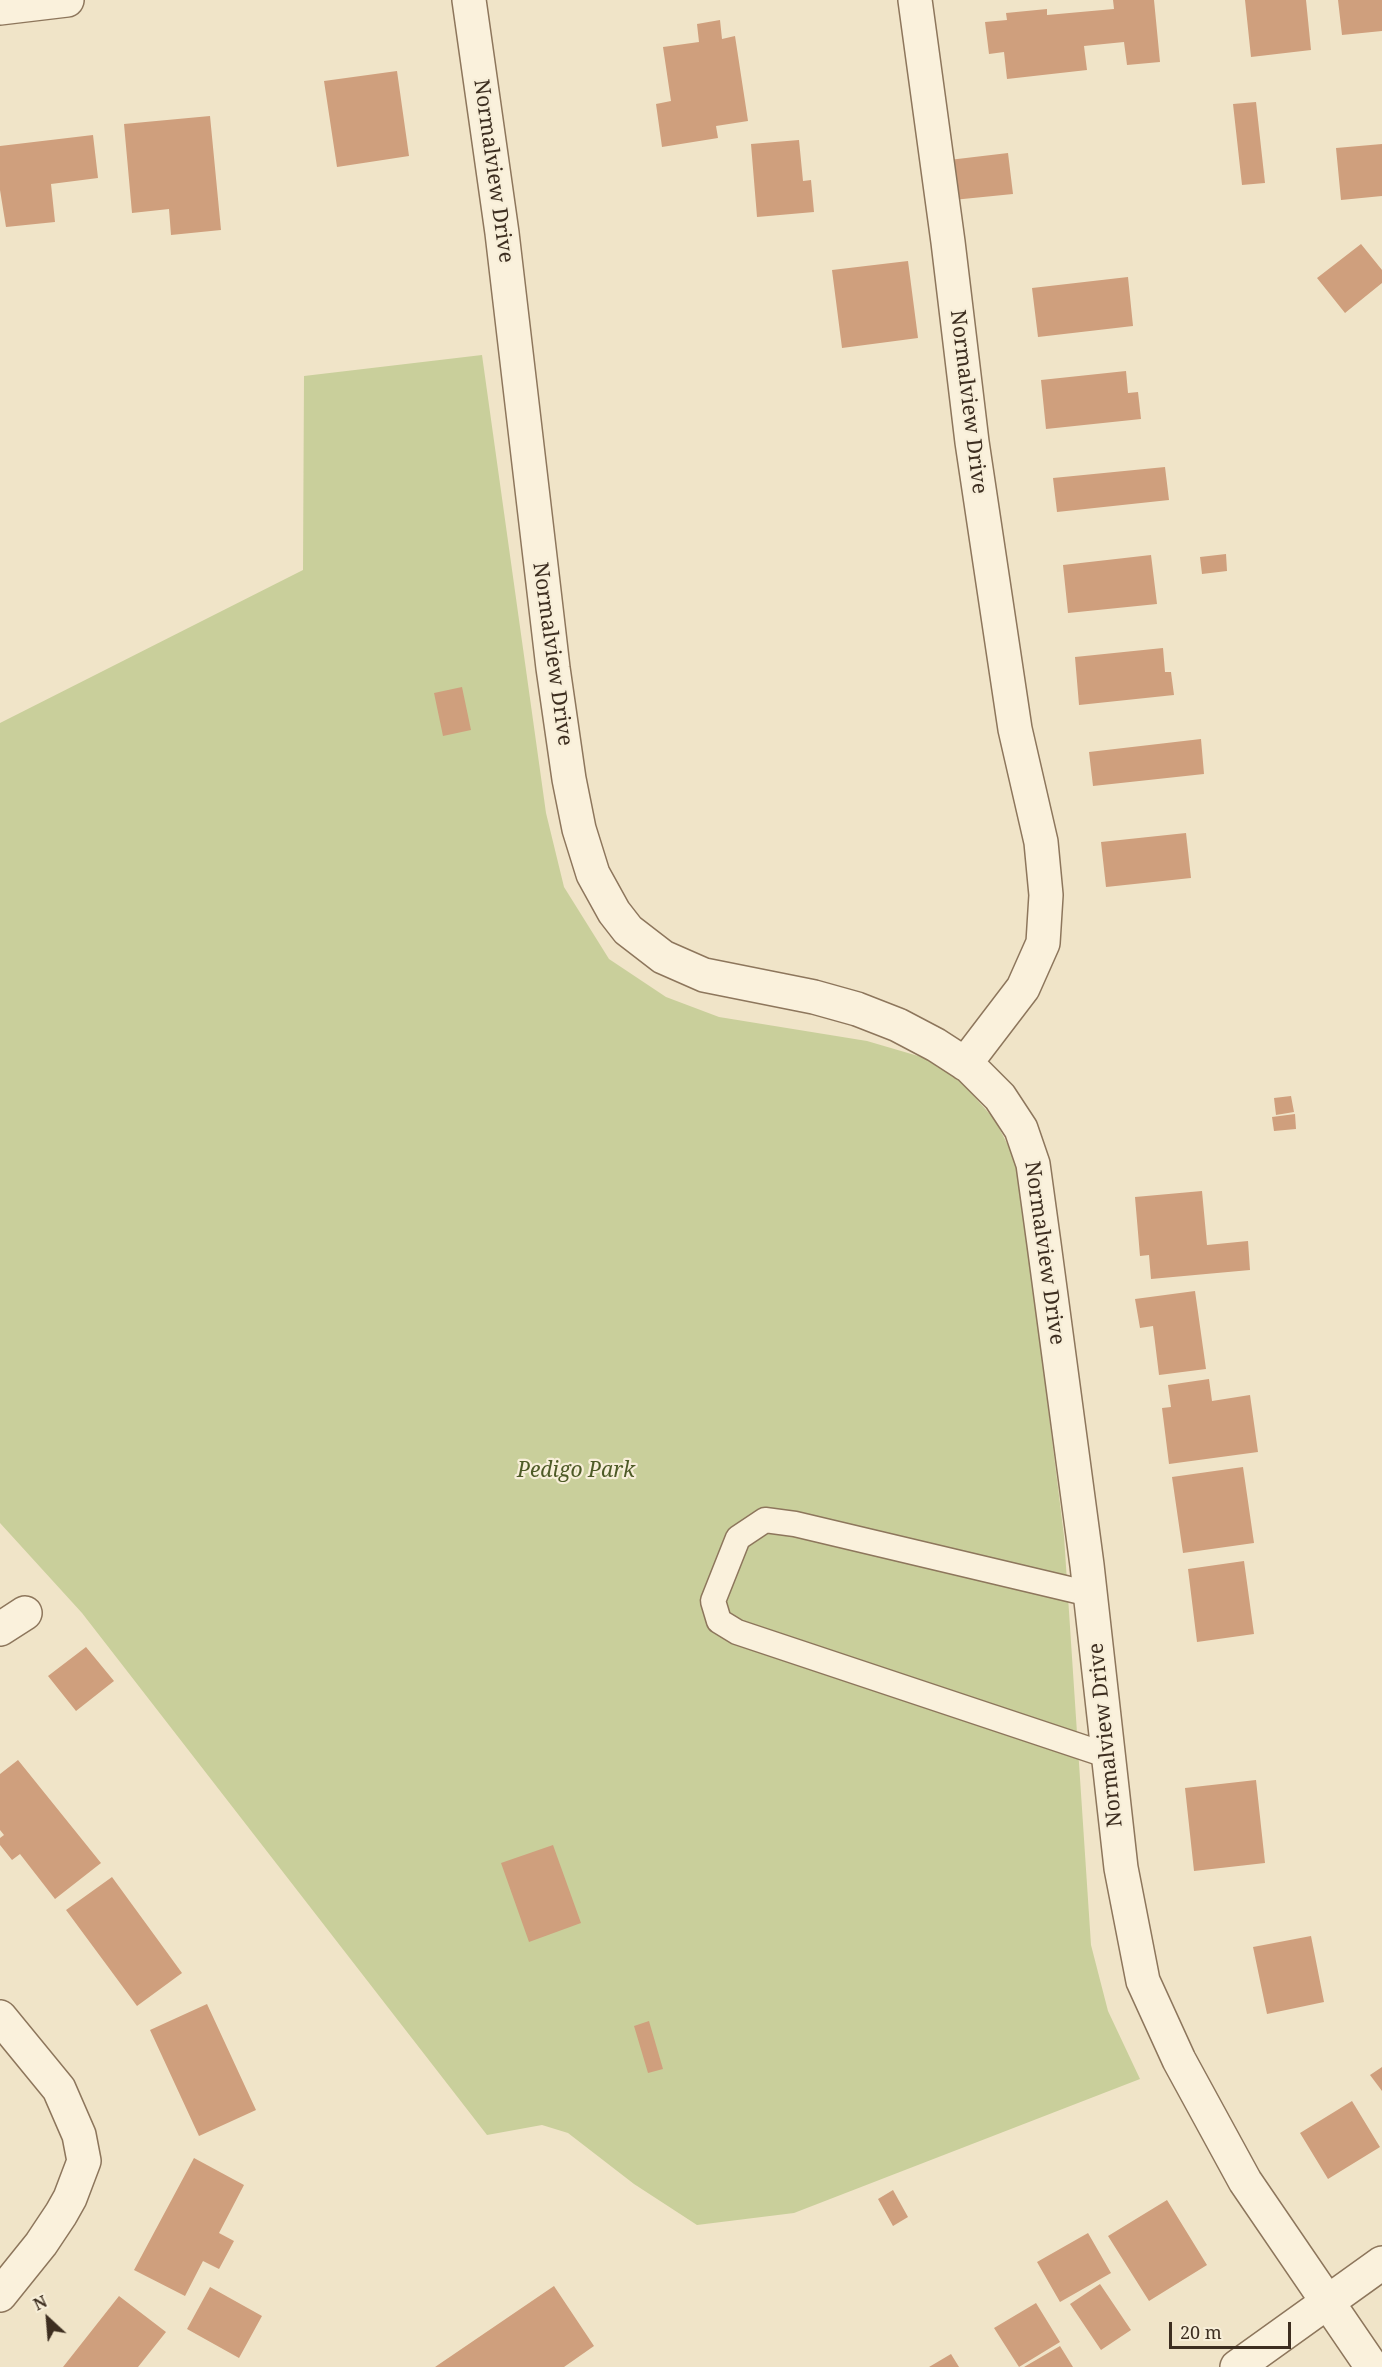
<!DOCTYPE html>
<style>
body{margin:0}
#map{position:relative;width:1382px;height:2367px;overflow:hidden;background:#f0e4c8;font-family:"Noto Serif",serif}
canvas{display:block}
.north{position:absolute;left:18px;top:2289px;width:60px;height:60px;-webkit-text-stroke:4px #f7eed8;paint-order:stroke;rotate:334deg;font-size:16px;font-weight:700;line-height:24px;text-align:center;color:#3d2e20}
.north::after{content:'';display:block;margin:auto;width:21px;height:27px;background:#3d2e20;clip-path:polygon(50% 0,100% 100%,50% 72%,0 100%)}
.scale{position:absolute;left:1169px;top:2322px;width:122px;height:27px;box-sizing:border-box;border:3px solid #3d2e20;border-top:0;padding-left:8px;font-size:18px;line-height:21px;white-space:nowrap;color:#3d2e20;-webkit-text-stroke:4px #f7eed8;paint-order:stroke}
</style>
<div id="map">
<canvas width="1382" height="2367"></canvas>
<div class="north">N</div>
<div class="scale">20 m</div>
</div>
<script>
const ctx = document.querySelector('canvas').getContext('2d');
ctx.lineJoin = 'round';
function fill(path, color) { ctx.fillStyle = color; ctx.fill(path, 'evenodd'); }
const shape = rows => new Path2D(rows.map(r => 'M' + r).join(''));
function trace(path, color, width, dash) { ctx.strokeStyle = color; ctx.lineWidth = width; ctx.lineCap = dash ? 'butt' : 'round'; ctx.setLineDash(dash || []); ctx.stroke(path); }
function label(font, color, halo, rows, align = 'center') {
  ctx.font = font + ' "Noto Serif",serif'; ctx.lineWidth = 4.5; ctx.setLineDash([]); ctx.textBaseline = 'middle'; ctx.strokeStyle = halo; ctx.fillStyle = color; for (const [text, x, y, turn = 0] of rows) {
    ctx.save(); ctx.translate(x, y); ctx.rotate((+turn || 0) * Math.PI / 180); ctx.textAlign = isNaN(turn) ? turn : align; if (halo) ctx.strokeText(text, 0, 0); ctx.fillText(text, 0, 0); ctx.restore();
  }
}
const green = shape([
 [482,355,546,813,564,887,609,959,666,997,719,1017,867,1041,925,1058,957,1077,995,1120,1018,1165,1064,1536,1091,1945,1108,2011,1140,2079,794,2213,697,2225,634,2184,568,2133,542,2125,487,2135,82,1613,0,1523,0,723,303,570,304,376]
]);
const building = shape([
 [1113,0,1154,0,1160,62,1127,65,1124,42,1084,46,1087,70,1007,79,1004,52,989,54,985,22,1007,20,1006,13,1047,9,1047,15,1114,9],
 [1245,0,1306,0,1311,50,1251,57],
 [1338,0,1382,0,1382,31,1342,35],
 [720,20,722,39,735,36,748,121,716,126,718,138,662,147,656,104,671,101,663,47,699,42,697,24],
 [397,71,409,156,337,167,324,81],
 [1256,102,1265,183,1242,185,1233,104],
 [210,116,221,230,171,235,169,209,132,213,124,124],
 [93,135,98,178,51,184,55,222,6,227,0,190,0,146],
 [799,140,803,181,811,180,814,212,757,217,751,144],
 [1382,144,1382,196,1341,200,1336,148],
 [1008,153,1013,194,953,200,949,160],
 [1361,244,1382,270,1382,283,1345,313,1317,278],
 [908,261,918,338,842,348,832,270],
 [1128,277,1133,326,1038,337,1032,288],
 [1126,371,1128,393,1138,392,1141,419,1046,429,1041,380],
 [1165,467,1169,500,1057,512,1053,478],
 [1226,554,1227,571,1202,574,1200,557],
 [1151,555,1157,604,1068,613,1063,565],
 [1163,648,1165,672,1171,672,1174,695,1079,705,1075,657],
 [462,687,471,730,443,736,434,693],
 [1201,739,1204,774,1093,786,1089,752],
 [1186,833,1191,878,1106,887,1101,842],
 [1291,1096,1294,1112,1276,1115,1274,1098],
 [1295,1114,1296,1129,1274,1131,1272,1117],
 [1202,1191,1207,1245,1248,1241,1250,1270,1151,1279,1149,1255,1140,1256,1135,1197],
 [1195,1291,1206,1369,1159,1375,1153,1326,1140,1328,1135,1299],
 [1209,1379,1212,1401,1250,1395,1258,1452,1169,1464,1162,1408,1171,1407,1168,1385],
 [1243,1467,1254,1543,1183,1553,1172,1477],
 [1244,1561,1254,1634,1197,1642,1188,1569],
 [86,1647,114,1681,76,1711,48,1676],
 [18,1760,101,1863,55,1899,20,1854,12,1860,0,1845,0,1838,4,1835,0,1830,0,1774],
 [1256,1780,1265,1863,1194,1871,1185,1788],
 [553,1845,581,1923,529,1942,501,1863],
 [112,1877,182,1973,137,2006,66,1910],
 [1311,1936,1324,2002,1267,2014,1253,1947],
 [207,2004,256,2110,199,2136,150,2030],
 [649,2021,663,2069,648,2073,634,2026],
 [1382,2067,1382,2091,1370,2075],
 [1352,2101,1380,2147,1328,2179,1300,2133],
 [194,2158,244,2185,219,2233,234,2241,219,2269,203,2261,185,2296,134,2270],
 [893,2190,908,2217,893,2226,878,2199],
 [1167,2200,1207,2265,1149,2301,1108,2236],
 [1088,2233,1111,2273,1060,2302,1037,2262],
 [1100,2284,1131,2330,1101,2350,1070,2304],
 [554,2286,594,2346,564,2367,435,2367],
 [210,2287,262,2316,239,2358,187,2329],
 [119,2296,166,2332,138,2367,63,2367],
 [1036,2303,1060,2342,1019,2367,994,2328],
 [1060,2346,1073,2367,1024,2367],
 [951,2354,959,2367,929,2367]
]);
const service = shape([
 [1090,1594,795,1524,765,1520,738,1538,713,1601,719,1621,737,1632,1109,1756]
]);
const minor = shape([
 [469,0,502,233,553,668,569,779,579,829,593,874,614,912,628,930,663,957,704,975,814,997,857,1009,898,1025,936,1045,970,1067,1000,1097,1021,1129,1033,1164,1044,1244,1087,1565,1121,1868,1143,1981,1179,2060,1245,2181,1372,2367],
 [915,0,948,242,972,442,1015,729,1041,842,1046,895,1043,943,1023,988,965,1064],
 [0,1629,25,1613],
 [0,2017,59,2089,79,2135,84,2161,70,2198,61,2214,41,2244,0,2295],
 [1237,2367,1382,2263]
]);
const tertiary = shape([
 [0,8,67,0]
]);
const streetNames = [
 ["Normalview Drive",493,171,82],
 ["Normalview Drive",968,402,83],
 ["Normalview Drive",552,654,82],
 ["Normalview Drive",1044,1253,82],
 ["Normalview Drive",1106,1735,-96]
];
const parkNames = [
 ["Pedigo Park",576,1471]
];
fill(green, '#c9cf9b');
fill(building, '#cf9f7d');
trace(service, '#8d765c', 27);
trace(minor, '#8d765c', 36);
trace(tertiary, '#8d765c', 36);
trace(service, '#faf1dc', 24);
trace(minor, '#faf1dc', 33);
trace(tertiary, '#faf1dc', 33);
label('21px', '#3d2e20', '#f7eed8', streetNames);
label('italic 21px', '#4d5a26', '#f7eed8', parkNames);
</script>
